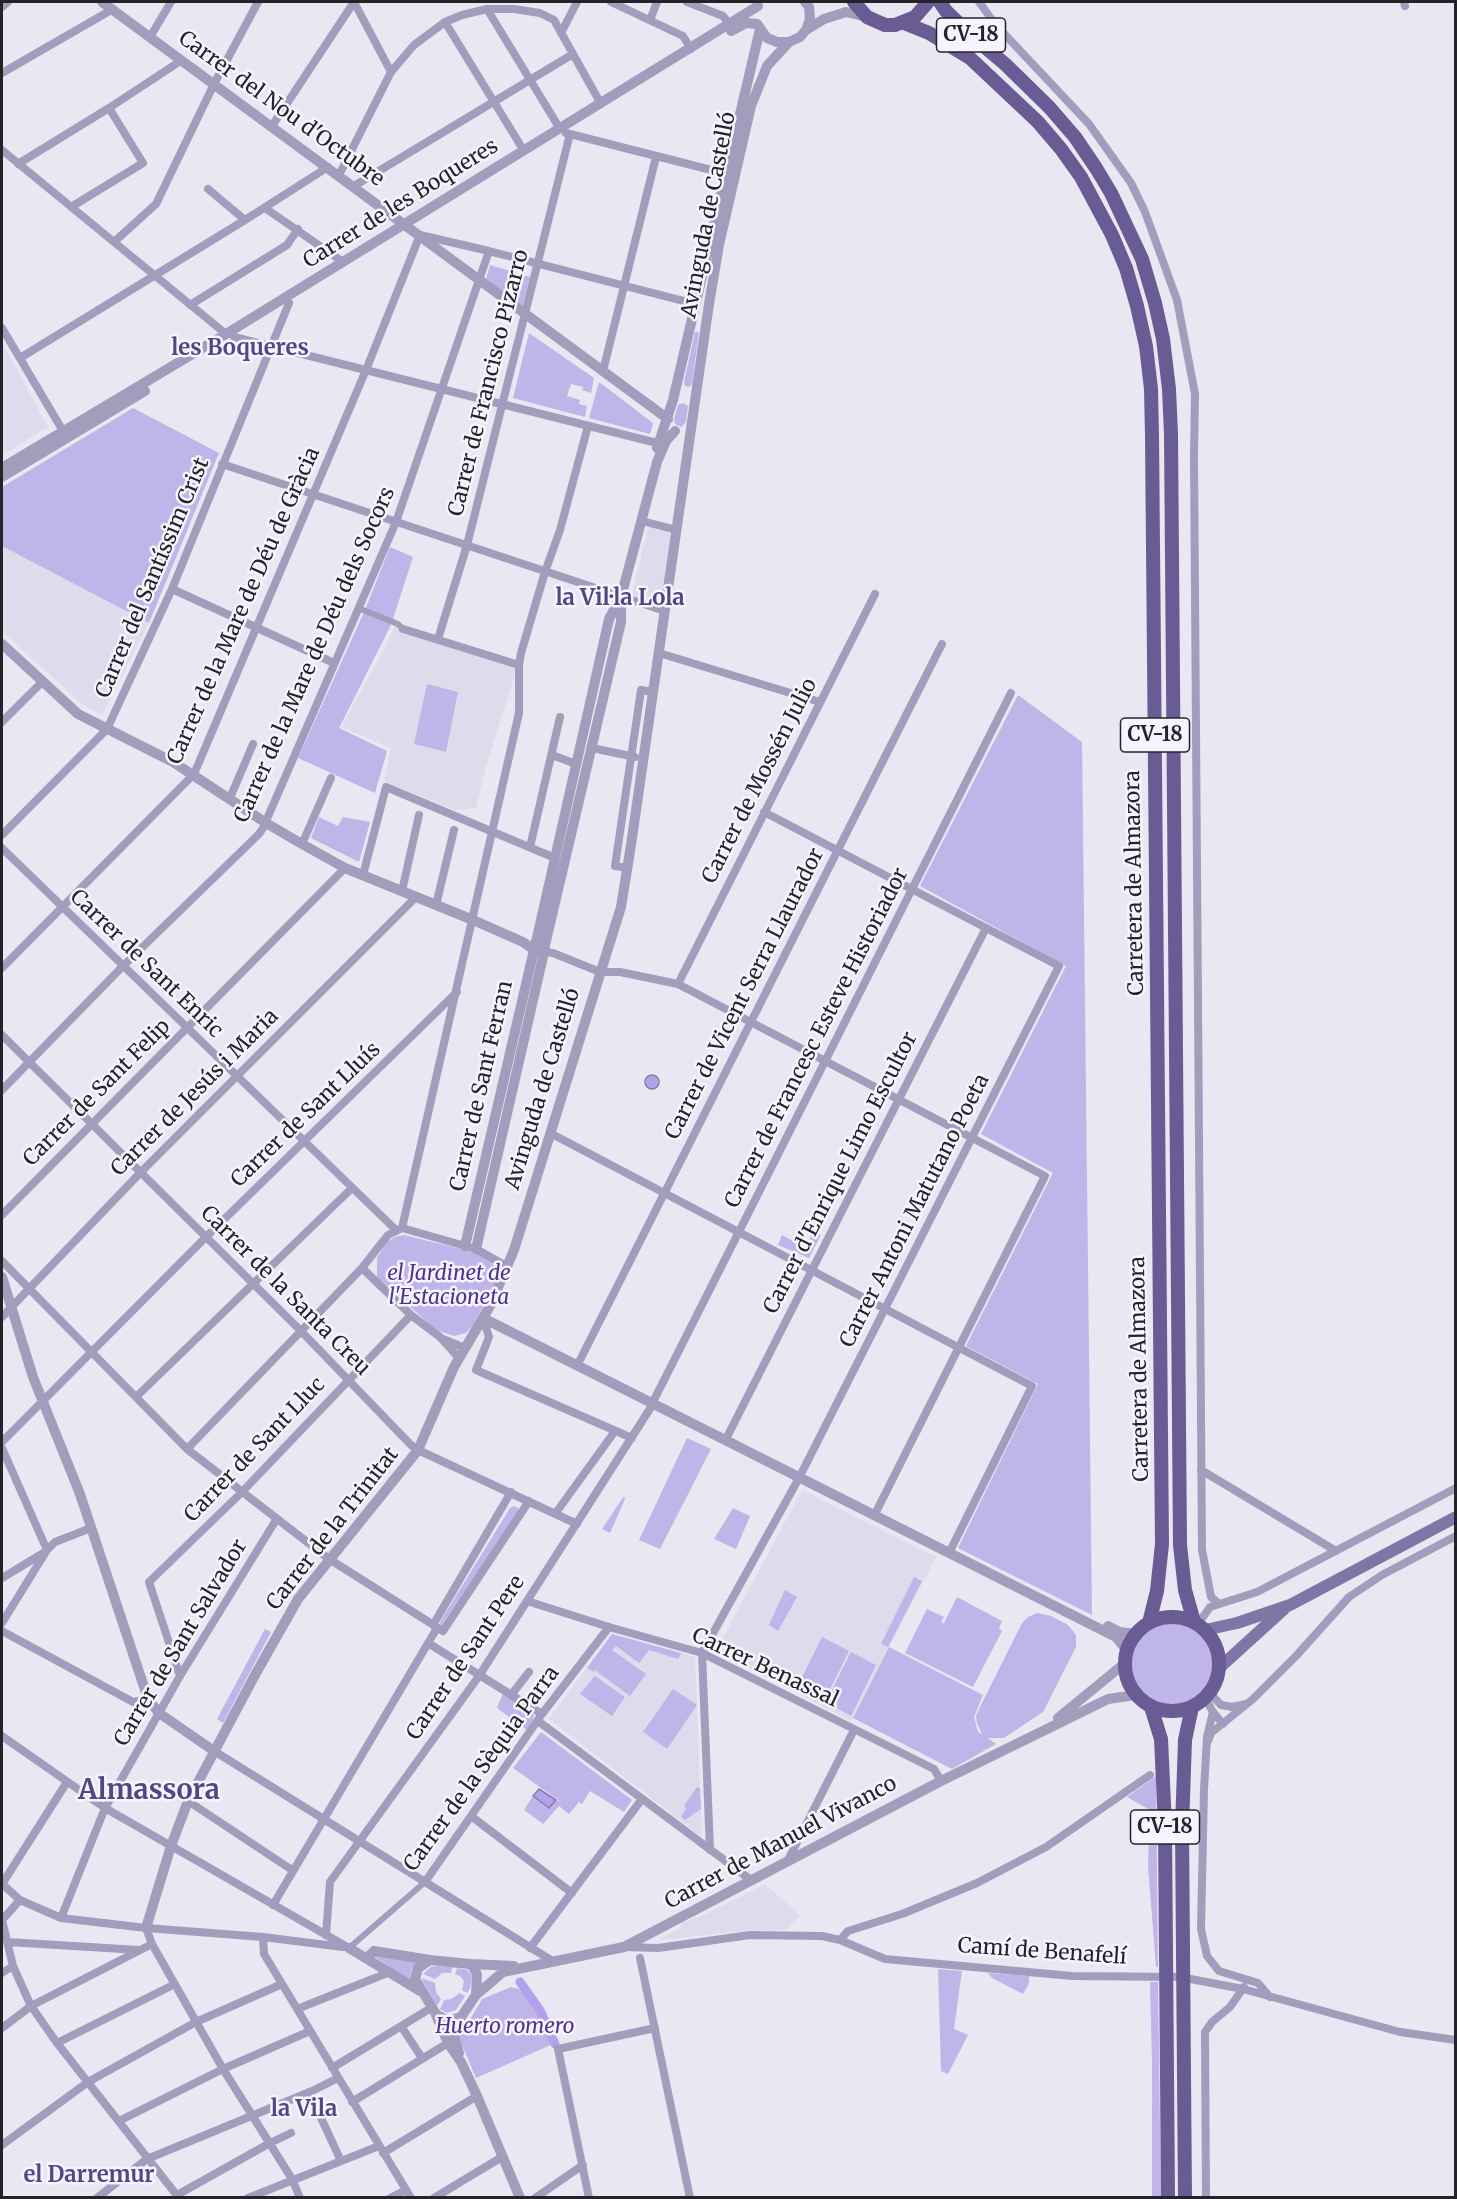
<!DOCTYPE html>
<meta charset="utf-8">
<style>
body{margin:0}
#map{position:relative;width:1457px;height:2199px;overflow:hidden;background:#e9e7f1;font-family:Merriweather,serif}
canvas{display:block}
.frame{position:absolute;inset:0;border:3px solid #242428;pointer-events:none}
</style>
<div id="map">
<canvas width="1457" height="2199"></canvas>
<div class="frame"></div>
</div>
<script>
const ctx = document.querySelector('canvas').getContext('2d');
ctx.lineJoin = 'round';
function fill(path, color) { ctx.fillStyle = color; ctx.fill(path, 'evenodd'); }
const shape = rows => new Path2D(rows.map(r => 'M' + r).join(''));
function trace(path, color, width, dash) { ctx.strokeStyle = color; ctx.lineWidth = width; ctx.lineCap = dash ? 'butt' : 'round'; ctx.setLineDash(dash || []); ctx.stroke(path); }
function label(font, color, halo, rows, align = 'center') {
  ctx.font = font + ' Merriweather,serif'; ctx.lineWidth = 5; ctx.setLineDash([]); ctx.textBaseline = 'middle'; ctx.strokeStyle = halo; ctx.fillStyle = color; for (const [text, x, y, turn = 0] of rows) {
    ctx.save(); ctx.translate(x, y); ctx.rotate((+turn || 0) * Math.PI / 180); ctx.textAlign = isNaN(turn) ? turn : align; if (halo) ctx.strokeText(text, 0, 0); ctx.fillText(text, 0, 0); ctx.restore();
  }
}
const built = shape([
 [2,342,48,427,2,455],
 [650,526,671,531,661,601,659,603,633,596,632,594,648,529],
 [2,546,149,623,102,715,81,703,2,631],
 [396,622,519,661,485,770,476,808,455,810,384,781,391,748,341,727,386,646],
 [802,1490,936,1557,851,1721,716,1651],
 [612,1634,695,1657,702,1837,549,1719],
 [765,1884,800,1915,786,1930,742,1931,659,1940,681,1927,681,1923,706,1914]
]);
const green = shape([
 [490,265,530,277,522,308,486,279],
 [695,332,699,332,692,384,689,387,685,386,684,382],
 [529,333,594,378,591,393,582,390,583,387,571,384,567,396,580,400,579,404,587,406,585,417,513,398],
 [599,382,653,423,650,434,589,418],
 [683,403,688,406,686,422,681,427,675,424,674,419,678,405],
 [133,408,219,453,149,623,2,546,2,487],
 [390,547,413,557,391,625,339,728,387,751,375,793,298,758,365,610],
 [427,684,458,692,446,752,414,744],
 [1018,695,1082,742,1092,1615,958,1548,1038,1384,966,1346,1053,1173,981,1134,1066,966,920,886],
 [319,817,338,826,343,817,370,822,359,862,311,838],
 [813,1232,821,1235,809,1258,778,1245,782,1235,806,1248],
 [404,1235,477,1253,492,1262,497,1272,496,1282,474,1324,466,1333,454,1336,436,1330,377,1277,377,1258,387,1242,395,1237],
 [687,1438,711,1449,660,1549,639,1540],
 [624,1496,625,1499,610,1533,602,1529],
 [514,1506,518,1508,518,1512,441,1626,440,1622,510,1508],
 [733,1508,750,1516,736,1549,714,1539],
 [914,1577,922,1581,888,1647,881,1644],
 [785,1590,797,1597,778,1631,769,1625],
 [957,1597,1002,1621,999,1628,1002,1631,973,1687,905,1653,927,1609,944,1617,941,1622,944,1623],
 [1037,1613,1051,1616,1068,1625,1076,1635,1076,1647,1043,1712,1004,1738,988,1738,996,1744,952,1769,853,1718,889,1647,983,1695,974,1717,978,1732,982,1734,977,1723,976,1716,979,1709,1022,1623,1028,1617],
 '1132 1664a40 40 0 1 1 80 0a40 40 0 1 1-80 0Z',
 [265,1629,271,1632,223,1723,217,1719],
 [612,1634,681,1653,678,1659,649,1650,639,1663,616,1646,612,1650,646,1674,630,1696,596,1671,600,1665,594,1672,587,1668],
 [822,1637,849,1651,824,1701,797,1687],
 [851,1652,876,1665,851,1716,826,1702],
 [595,1676,625,1697,612,1716,580,1694],
 [673,1689,697,1705,667,1749,643,1732],
 [503,1693,534,1713,532,1724,527,1730,497,1708],
 [541,1732,632,1800,624,1812,590,1791,582,1804,579,1802,569,1814,559,1806,543,1824,524,1810,533,1796,549,1808,556,1800,561,1802,513,1768],
 [1156,1776,1158,1967,1156,1967,1148,1866,1150,1810,1127,1797],
 [697,1787,700,1788,701,1809,685,1820,681,1817,686,1809,684,1806],
 [372,1955,419,1960,412,1969,409,1980],
 [431,1967,436,1966,452,1967,451,1973,442,1973,435,1979,423,1974],
 [457,1968,468,1970,472,1977,470,1988,467,1993,462,1990,464,1981,460,1976,455,1974],
 [938,1969,962,1971,954,2029,968,2035,948,2074,941,2071],
 [988,1973,1029,1976,1029,1983,1023,1994,992,1978],
 [422,1978,435,1983,436,1992,441,1999,437,2006,423,1982],
 [1150,1982,1158,1982,1161,2197,1152,2197,1152,2062],
 [511,1987,523,1990,528,2000,537,2008,553,2044,476,2078,459,2038,482,1999],
 [460,1993,465,1996,456,2010,447,2013,440,2009,444,2000,451,1999]
]);
const water = shape([
 '645 1082a7 7 0 1 1 14 0a7 7 0 1 1-14 0Z',
 [539,1789,556,1800,549,1808,533,1796,539,1789]
]);
const canal = shape([
 [520,1982,540,2010,555,2044]
]);
const pedestrian = shape([
 [358,608,398,624,403,629],
 [349,1948,425,1882]
]);
const minor = shape([
 [354,2,391,72],
 [611,2,683,36,691,49],
 [687,2,723,16,730,25],
 [979,2,995,24,1089,124,1131,183,1145,212,1177,300,1195,394,1194,456,1202,1550,1211,1597,1218,1603],
 [1404,2,1405,6],
 [2,7,8,2],
 [487,9,560,129],
 [650,20,657,2],
 [445,22,524,151],
 [561,33,577,2],
 [150,37,171,2],
 [2,73,113,9],
 [272,126,354,2],
 [566,133,727,174],
 [2,150,226,334],
 [18,164,109,108,182,60],
 [339,175,391,72,414,45,445,22,462,15,487,9,514,9,540,13,554,20,601,104],
 [354,186,573,54],
 [208,189,245,220],
 [71,207,143,163,109,108],
 [265,208,343,262],
 [114,242,156,204,214,84,258,2],
 [190,305,287,245,298,229],
 [2,328,63,431],
 [234,337,657,443],
 [20,358,245,220,328,167],
 [603,371,656,157],
 [222,464,665,611],
 [642,521,677,530],
 [172,589,334,663],
 [403,629,519,665],
 [438,639,467,545,570,134],
 [659,653,820,702],
 [2,722,42,682],
 [592,748,635,757],
 [552,755,576,764],
 [230,798,253,744],
 [764,812,1059,966,802,1472],
 [2,835,107,729,172,589,289,303],
 [302,844,331,778],
 [530,847,560,717],
 [2,848,396,1230],
 [628,868,615,866,641,690,653,692],
 [363,875,386,787,555,858],
 [402,891,419,815],
 [436,905,454,830],
 [543,952,553,953,600,972,620,972,678,984,1045,1176,877,1510],
 [2,968,194,774,366,370,420,235,489,251,696,304],
 [678,984,875,594],
 [2,1035,300,1330,411,1445,418,1450,577,1524],
 [2,1090,123,966,259,834,263,828,396,522,489,251],
 [550,1133,1032,1386,951,1549],
 [2,1215,345,868],
 [402,1228,519,713,519,665,521,653,545,572,560,530,588,426],
 [2,1261,187,1449,329,1559,443,1631,529,1501],
 [2,1317,141,1172,416,897],
 [483,1318,489,1337,476,1370,632,1438],
 [443,1339,465,1348],
 [459,1358,440,1337,411,1315,362,1268,388,1235,402,1228,476,1249,508,1267],
 [580,1360,942,644],
 [136,1397,351,1189],
 [655,1398,1011,693],
 [728,1435,986,928],
 [2,1442,206,1237,457,992],
 [2,1448,47,1550],
 [187,1449,362,1268],
 [1201,1470,1336,1551],
 [555,1514,615,1431],
 [2,1578,45,1552],
 [527,1601,609,1627,702,1653,934,1769,941,1781],
 [2,1623,47,1550,55,1542,91,1528],
 [1198,1624,1210,1607,1257,1592,1456,1488],
 [433,1625,511,1492],
 [2,1631,133,1702,148,1699],
 [428,1643,542,1714],
 [180,1676,149,1582,241,1493,411,1315],
 [1209,1692,1221,1705,1232,1707,1246,1704],
 [511,1695,529,1672],
 [1205,1698,1213,1712,1223,1724],
 [1213,1712,1207,1737,1204,1789,1201,1929,1207,1956,1219,1971,1258,1983,1270,1997],
 [538,1721,751,1880],
 [2,1736,105,1808,349,1948],
 [1208,1741,1211,1733,1253,1699,1296,1656,1349,1597,1382,1575,1456,1536],
 [214,1751,554,1962],
 [188,1801,292,1870],
 [471,1816,572,1893],
 [710,1850,702,1653,799,1478],
 [787,1862,854,1730],
 [425,1882,542,1714,609,1627],
 [2,1884,20,1900,61,1918,146,1928,263,1937,343,1947],
 [2,1884,67,1782],
 [20,1900,2,1920,13,1966,31,2006,57,2043,179,2198],
 [273,1905,437,1628],
 [61,1918,105,1808,180,1676,276,1520],
 [146,1928,152,1944,223,2069,292,2179,300,2198],
 [326,1935,330,1882,479,1676,653,1404],
 [263,1937,264,1954,411,2198],
 [840,1940,848,1931,902,1914,977,1883,1046,1847,1150,1775],
 [8,1942,139,1950],
 [625,1947,658,1948,750,1935,822,1936,840,1940,885,1959,1072,1976,1180,1977,1243,1989,1400,2032,1456,2040],
 [530,1948,642,1799],
 [640,1958,690,2198],
 [2,1973,13,1966],
 [297,2009,390,1972],
 [401,2026,422,2058],
 [2,2028,31,2006,152,1944],
 [57,2043,175,1984],
 [332,2068,431,2008],
 [309,2092,341,2161],
 [352,2102,448,2043],
 [119,2121,223,2069,310,2031],
 [2,2145,88,2082,196,2022,282,1984],
 [383,2153,477,2096],
 [177,2195,270,2143,291,2133],
 [97,2198,147,2159,312,2091,338,2078],
 [248,2198,379,2146],
 [390,2198,406,2190],
 [434,2198,502,2157],
 [535,2198,583,2165],
 [589,2198,558,2049,655,2028],
 [1206,2198,1205,2032,1212,2022,1230,2007,1244,1987]
]);
const tertiary = shape([
 [102,2,668,419],
 [805,2,809,7,810,19,806,30],
 [758,25,767,38,777,42,789,42,800,37,806,30,824,19,846,12,867,17],
 [731,31,746,23,757,24],
 [657,448,673,400,760,29],
 [2,468,226,334,758,6],
 [2,477,145,391],
 [2,644,78,714,173,762,266,823,302,844,345,868,473,920,523,942,533,949],
 [536,942,609,619,621,597,657,462,666,441,675,431],
 [545,945,621,622,621,600],
 [465,1246,534,950],
 [476,1249,545,948,542,942,535,943,533,947,535,952,543,952],
 [2,1277,33,1377,80,1494,148,1699,159,1713,214,1751],
 [483,1318,1116,1637,1127,1651],
 [1108,1626,1119,1632,1136,1634],
 [1058,1718,1125,1663],
 [146,1928,171,1846,188,1801,255,1675,298,1599,418,1450,454,1367,490,1306,514,1250,621,907,631,845,709,304,719,245,751,106,767,66,789,42],
 [349,1948,420,1991],
 [367,1958,374,1951,430,1960],
 [470,1964,514,1966],
 [476,1995,477,1975,474,1968,470,1964,430,1960,418,1968,415,1979,436,2014,448,2021,461,2017,476,1995,503,1972,624,1947,941,1781,1043,1731,1108,1699,1136,1695],
 [436,2015,448,2043,461,2062,477,2096,520,2198],
 [459,2053,455,2039,456,2027,461,2017]
]);
const secondary = shape([
 [1205,1630,1237,1623,1290,1605,1456,1517],
 [1218,1669,1284,1609]
]);
const primary = shape([
 [854,2,867,17,885,25,895,25,915,17,928,2],
 [940,2,946,11,973,37,1005,64,1049,107,1075,137,1096,168,1111,193,1142,259,1155,303,1163,339,1169,389,1171,434,1180,1545,1185,1590,1194,1622],
 [904,23,929,33,970,58,1038,122,1061,149,1081,177,1112,235,1126,268,1137,306,1146,346,1151,389,1152,436,1162,1544,1157,1591,1149,1623],
 '1125 1664a47 47 0 1 1 94 0a47 47 0 1 1-94 0Z',
 [1151,1707,1161,1739,1165,1826,1168,2198],
 [1185,2198,1182,1827,1185,1740,1192,1707]
]);
const shields = [
 [971,35,69],
 [1155,735,69],
 [1165,1827,69]
];
const shieldNames = [
 ["CV-18",971,35],
 ["CV-18",1155,735],
 ["CV-18",1165,1827]
];
const streetNames = [
 ["Carrer del Nou d'Octubre",281,109,36],
 ["Carrer de les Boqueres",401,204,-32],
 ["Avinguda de Castelló",709,215,-79],
 ["Carrer de Francisco Pizarro",489,383,-76],
 ["Carrer del Santíssim Crist",153,578,-67],
 ["Carrer de la Mare de Déu de Gràcia",244,606,-66],
 ["Carrer de la Mare de Déu dels Socors",315,655,-66],
 ["Carrer de Mossén Julio",760,781,-63],
 ["Carretera de Almazora",1135,883,-91],
 ["Carrer de Sant Enric",146,964,44],
 ["Carrer de Vicent Serra Llaurador",745,994,-63],
 ["Carrer de Francesc Esteve Historiador",817,1038,-63],
 ["Carrer de Sant Ferran",482,1086,-77],
 ["Avinguda de Castelló",543,1089,-73],
 ["Carrer de Sant Felip",97,1093,-45],
 ["Carrer de Jesús i Maria",195,1093,-45],
 ["Carrer de Sant Lluís",306,1115,-44],
 ["Carrer d'Enrique Limo Escultor",841,1173,-63],
 ["Carrer Antoni Matutano Poeta",915,1211,-63],
 ["Carrer de la Santa Creu",285,1291,45],
 ["Carretera de Almazora",1140,1369,-91],
 ["Carrer de Sant Lluc",255,1450,-46],
 ["Carrer de la Trinitat",333,1529,-52],
 ["Carrer de Sant Salvador",181,1643,-59],
 ["Carrer de Sant Pere",466,1658,-56],
 ["Carrer Benassal",765,1668,25],
 ["Carrer de la Sèquia Parra",482,1769,-54],
 ["Carrer de Manuel Vivanco",781,1843,-28],
 ["Camí de Benafelí",1042,1952,4]
];
const parkNames = [
 ["el Jardinet de",449,1274],
 ["l'Estacioneta",449,1298],
 ["Huerto romero",505,2027]
];
const neighbourhoodNames = [
 ["les Boqueres",240,349],
 ["la Vil·la Lola",620,599],
 ["la Vila",304,2110],
 ["el Darremur",89,2176]
];
const districtNames = [
 ["Almassora",149,1791]
];
fill(built, '#dedbec');
fill(green, '#bfb5e8');
fill(water, '#b2a1eb');
trace(water, '#877cb0', 1.5);
trace(canal, '#b2a1eb', 9);
trace(pedestrian, '#a29cbd', 6);
trace(minor, '#a29cbd', 8);
trace(tertiary, '#a29cbd', 10);
trace(secondary, '#8076a6', 12);
trace(primary, '#695b94', 14);
for (const [x, y, w] of shields) { const box = new Path2D(); box.roundRect(x - w / 2, y - 17, w, 34, 4.5); ctx.fillStyle = '#f6f4ff'; ctx.fill(box); trace(box, '#242428', 1.5); }
label('bold 20px', '#242428', null, shieldNames);
label('21px', '#242428', '#f6f4ff', streetNames);
label('italic 21px', '#4f348a', '#f6f4ff', parkNames);
label('bold 22px', '#564583', '#f6f4ff', neighbourhoodNames);
label('bold 27px', '#564583', '#f6f4ff', districtNames);
</script>
